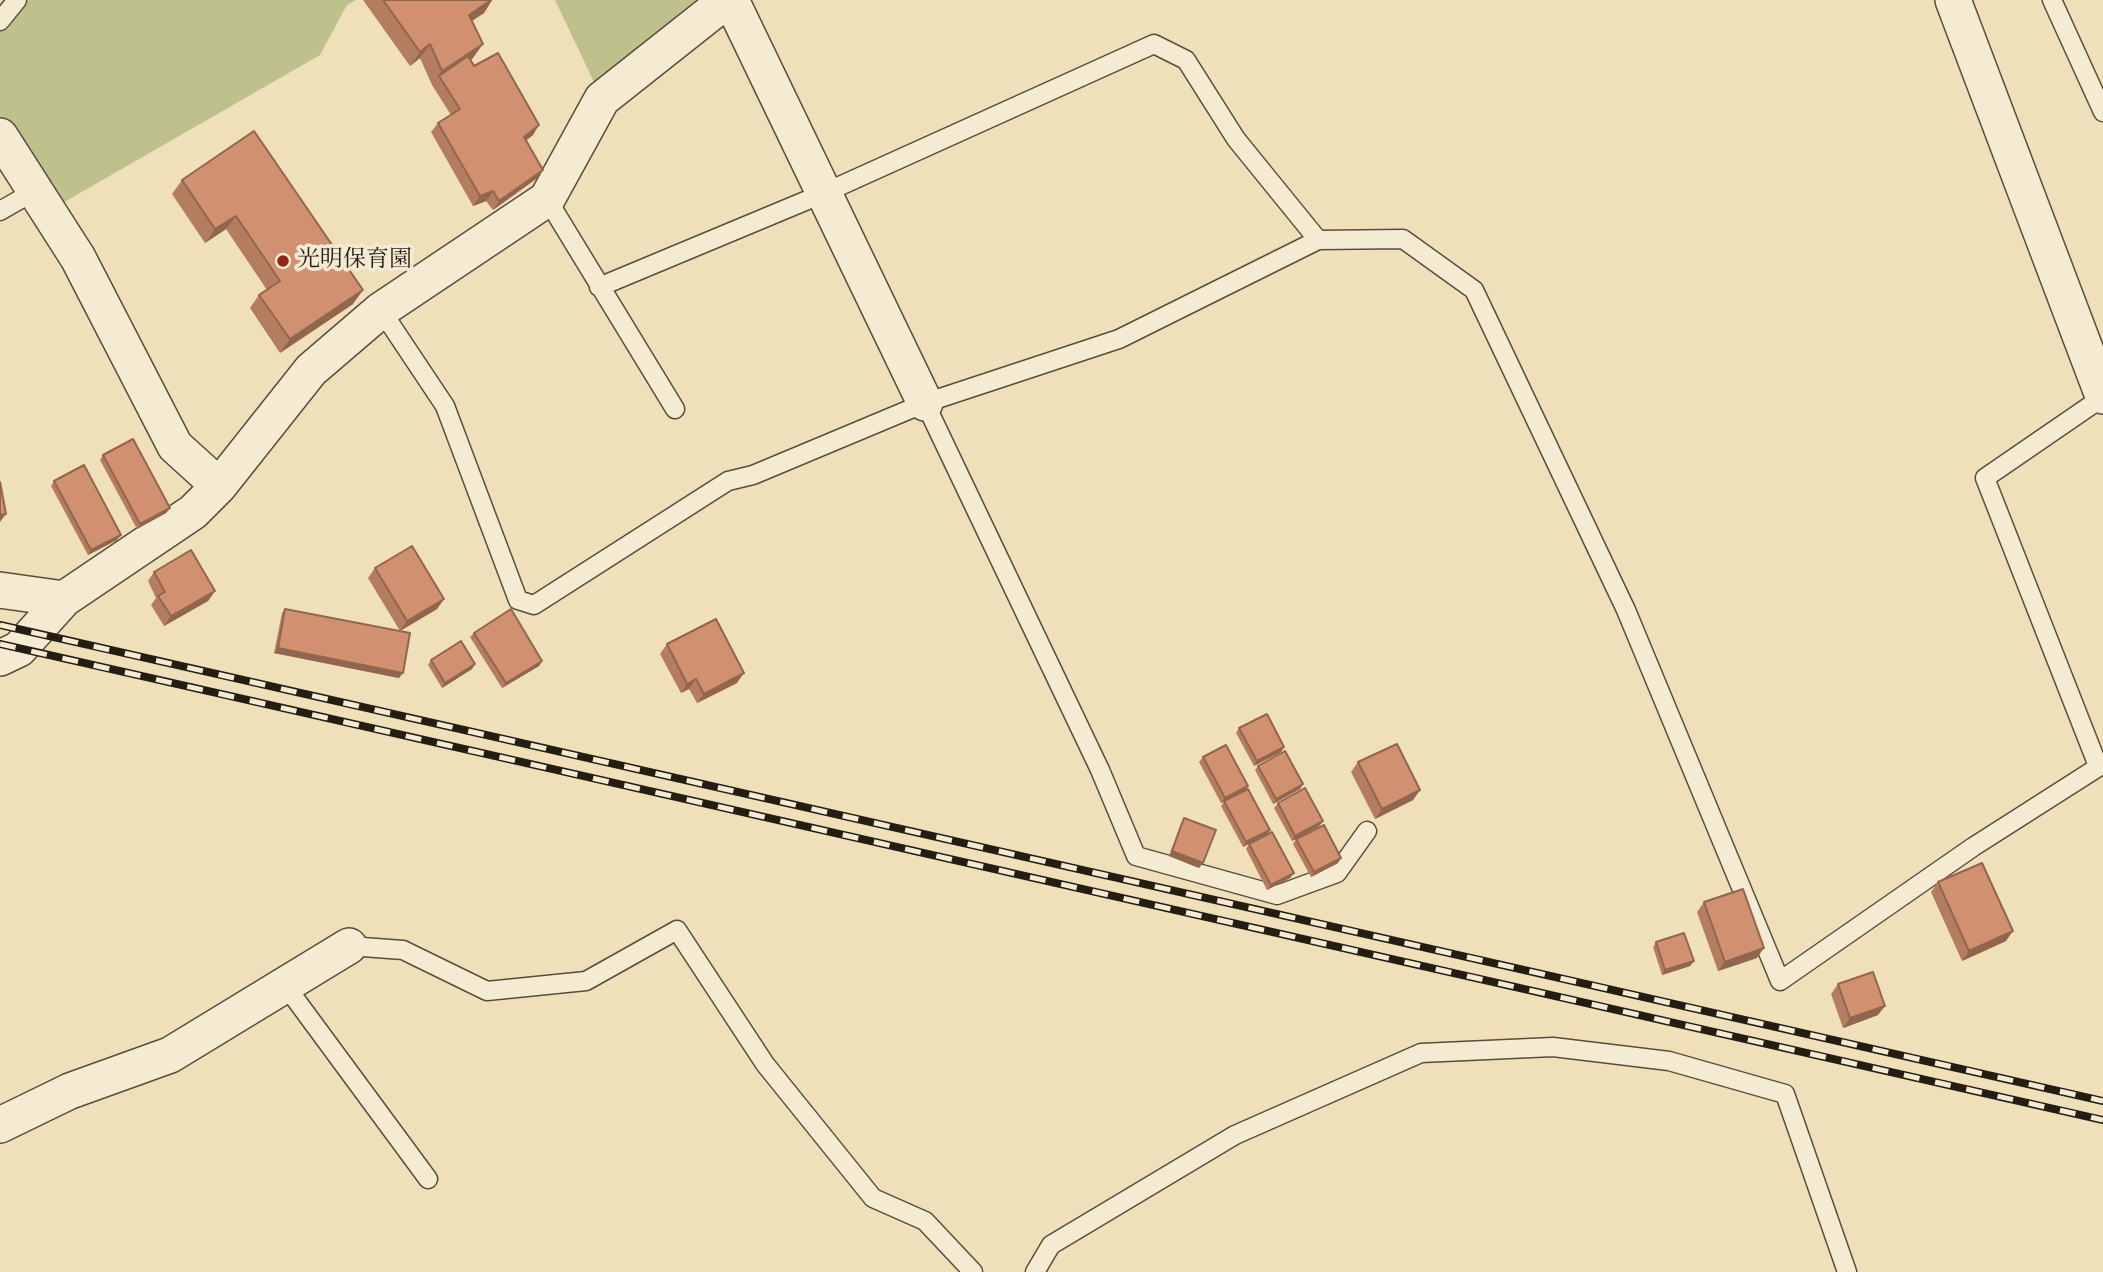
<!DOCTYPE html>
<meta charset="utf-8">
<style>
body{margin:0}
canvas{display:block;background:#efe0ba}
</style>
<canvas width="2103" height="1272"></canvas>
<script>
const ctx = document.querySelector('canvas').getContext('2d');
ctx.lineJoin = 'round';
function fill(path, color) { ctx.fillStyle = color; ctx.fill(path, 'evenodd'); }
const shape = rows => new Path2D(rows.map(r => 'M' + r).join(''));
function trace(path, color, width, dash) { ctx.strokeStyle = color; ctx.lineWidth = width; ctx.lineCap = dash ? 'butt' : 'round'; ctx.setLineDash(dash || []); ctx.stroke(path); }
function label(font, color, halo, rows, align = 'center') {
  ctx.font = font + ' Cardo,"Noto Serif JP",serif'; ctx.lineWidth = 7; ctx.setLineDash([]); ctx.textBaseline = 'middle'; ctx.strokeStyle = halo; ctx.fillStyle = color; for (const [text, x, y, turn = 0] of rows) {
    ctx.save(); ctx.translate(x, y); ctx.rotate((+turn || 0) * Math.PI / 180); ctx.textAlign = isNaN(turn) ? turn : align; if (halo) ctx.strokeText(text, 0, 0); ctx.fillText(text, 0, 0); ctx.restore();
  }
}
const green = shape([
 [17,0,356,0,347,5,320,55,47,212,0,136,0,21],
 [555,0,727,0,602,99]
]);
const lane = shape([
 [2052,0,2103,112],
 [0,21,17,0],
 [547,199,675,409],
 [0,211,33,192],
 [599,287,822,194,1154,44,1186,60,1236,139,1318,240],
 [381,310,445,406,518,600,534,605,728,481,753,475,925,403,1119,339,1318,240,1403,239,1474,290,1626,610,1780,981,1973,847,2103,764],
 [925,403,1100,770,1136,856,1277,895,1337,873,1367,831],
 [2098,766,1985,478,2103,397],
 [349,946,403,950,487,991,586,981,677,930,765,1064,873,1198,925,1221,973,1272],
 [285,985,428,1179],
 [1035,1272,1051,1245,1235,1135,1421,1053,1553,1047,1669,1061,1785,1094,1847,1272]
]);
const street = shape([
 [731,0,925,403],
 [1953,0,2103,396],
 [0,136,78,258,175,446,219,486],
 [0,590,64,599],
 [0,658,19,649,64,599,193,512,219,486,311,370,381,310,547,199,602,99,727,0],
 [0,1125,70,1091,170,1055,349,946]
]);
const rail = shape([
 [0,625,2103,1101],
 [0,644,2103,1120]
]);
const wall = shape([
 [363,0,492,0,484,13,472,21,473,58,471,60,533,135,526,140,536,179,493,210,486,201,473,206,431,132,438,123,451,115,432,85,420,58,410,66],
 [254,131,353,304,280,353,250,308,259,295,267,290,226,229,205,243,172,194,182,180],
 [103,455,170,508,166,513,137,529,100,460],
 [54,481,117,540,88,555,51,486],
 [375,568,444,599,437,609,400,631,368,578],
 [154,572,215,591,208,601,164,626,151,605,156,598,148,581],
 [285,609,399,678,274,653,282,613],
 [474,633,542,661,539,666,502,688,470,637],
 [667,644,737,683,697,703,689,689,681,693,660,654],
 [431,660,475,664,472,669,442,688,428,665],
 [1239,728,1284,747,1281,752,1254,766,1236,733],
 [1203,757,1245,790,1270,830,1266,835,1243,847,1221,806,1224,802,1221,803,1199,762],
 [1358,762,1420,790,1413,800,1375,819,1351,772],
 [1258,766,1303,784,1300,789,1273,804,1255,770],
 [1278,803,1323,821,1319,826,1292,841,1274,808],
 [1184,818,1203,863,1199,868,1169,856,1181,823],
 [1296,839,1338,863,1311,877,1293,844],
 [1249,844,1290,878,1267,890,1246,849],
 [1938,882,2006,941,1962,961,1931,892],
 [1704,902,1757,958,1718,971,1697,912],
 [1656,942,1694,961,1690,966,1662,975,1653,947],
 [1838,984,1878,1015,1843,1028,1831,994]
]);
const shadedWall = shape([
 [491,0,492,0,484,13,459,29,469,15],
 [430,44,420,58,410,66,420,52],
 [483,44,473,58,441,79,439,76,432,85,442,71],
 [539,125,533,135,518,147,524,137],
 [543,170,536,179,493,210,499,201],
 [493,191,486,201,473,206,480,196],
 [236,216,226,229,205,243,215,229],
 [363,290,353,304,280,353,290,339],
 [170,508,166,513,137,529,140,524],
 [6,514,0,522,0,515],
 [121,535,117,540,88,555,91,550],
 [215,591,208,601,164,626,171,616],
 [444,599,437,609,400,631,407,621],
 [278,648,403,673,399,678,274,653],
 [542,661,539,666,502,688,506,683],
 [475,664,472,669,442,688,445,683],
 [744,673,737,683,697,703,704,694],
 [696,679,689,689,681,693,687,684],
 [1284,747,1281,752,1254,766,1257,761],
 [1303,784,1300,789,1273,804,1276,799],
 [1248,786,1245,791,1221,803,1225,798],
 [1420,790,1413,800,1375,819,1382,809],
 [1323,821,1319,826,1292,841,1295,836],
 [1270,830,1266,835,1243,847,1246,842],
 [1172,851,1203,863,1199,868,1169,856],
 [1341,858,1338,863,1311,877,1314,872],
 [1294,873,1290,878,1267,890,1271,885],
 [2013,931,2006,941,1962,961,1969,951],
 [1764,948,1757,958,1718,971,1725,962],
 [1694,961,1690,966,1662,975,1665,970],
 [1885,1006,1878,1015,1843,1028,1850,1018]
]);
const building = shape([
 [383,0,491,0,469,15,483,44,442,71,430,44,420,52,383,0],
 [498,53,539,125,524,137,543,170,499,201,493,191,480,196,438,123,460,109,439,76,468,56,474,66,498,53],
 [254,131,363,290,290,339,259,295,280,281,236,216,215,229,182,180,254,131],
 [133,439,170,508,140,524,103,455,133,439],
 [84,465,121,535,91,550,54,481,84,465],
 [0,482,6,514,0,515,0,482],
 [412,546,444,599,407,621,375,568,412,546],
 [191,550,215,591,171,616,158,596,165,592,154,572,191,550],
 [285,609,410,633,403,673,278,648,285,609],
 [511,609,542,661,506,683,474,633,511,609],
 [716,619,744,673,704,694,696,679,687,684,667,644,716,619],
 [461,641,475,664,445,683,431,660,461,641],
 [1267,714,1284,747,1257,761,1239,728,1267,714],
 [1397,744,1420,790,1382,809,1358,762,1397,744],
 [1226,745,1248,786,1225,798,1203,757,1226,745],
 [1285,751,1303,784,1276,799,1258,766,1285,751],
 [1305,788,1323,821,1295,836,1278,803,1305,788],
 [1248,789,1270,830,1246,842,1224,801,1248,789],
 [1184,818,1216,830,1203,863,1172,851,1184,818],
 [1324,825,1341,858,1314,872,1296,839,1324,825],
 [1272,832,1294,873,1271,885,1249,844,1272,832],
 [1982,863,2013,931,1969,951,1938,882,1982,863],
 [1743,889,1764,948,1725,962,1704,902,1743,889],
 [1684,933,1694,961,1665,970,1656,942,1684,933],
 [1873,972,1885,1006,1850,1018,1838,984,1873,972]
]);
const markers = [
 [283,261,7,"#8f2418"]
];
const poiNames = [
 ["光明保育園",297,261]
];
fill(green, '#bfc18c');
trace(lane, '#584d3d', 21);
trace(street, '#584d3d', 38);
trace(lane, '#f5ebd2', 18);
trace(street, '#f5ebd2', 35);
trace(rail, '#251c13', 8);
trace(rail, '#f5ebd2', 5, [16]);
fill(wall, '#b47d60');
fill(shadedWall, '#92664e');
fill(building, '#d19170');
trace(building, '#92664e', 2);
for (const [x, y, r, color] of markers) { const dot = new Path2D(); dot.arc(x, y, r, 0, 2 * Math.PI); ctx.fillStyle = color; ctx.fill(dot); trace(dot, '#f5ebd2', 2.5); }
label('23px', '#251c13', '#f5ebd2', poiNames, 'left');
</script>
